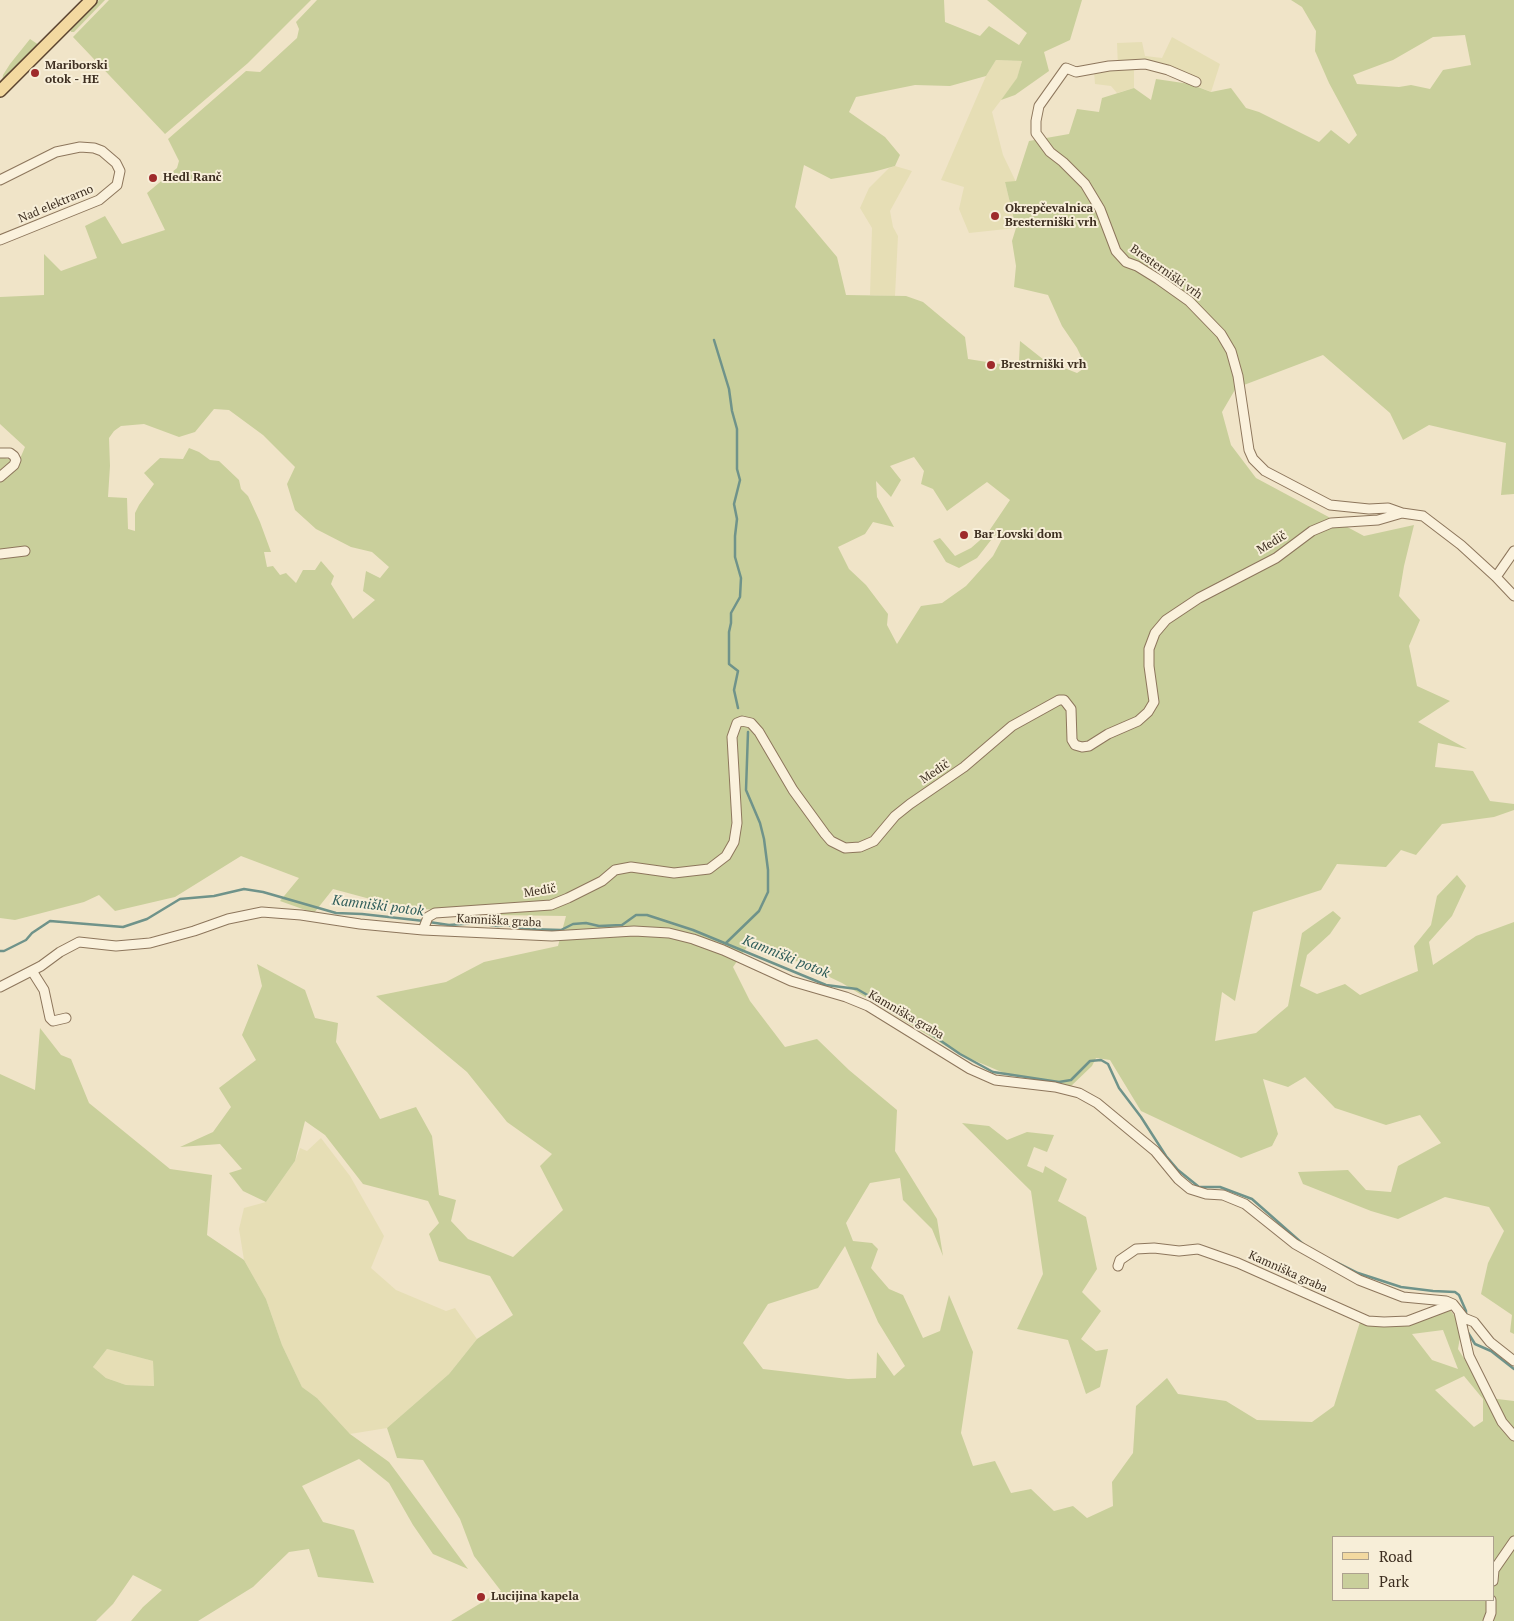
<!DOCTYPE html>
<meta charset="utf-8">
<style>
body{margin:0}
#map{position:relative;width:1514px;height:1621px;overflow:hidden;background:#f0e4c8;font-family:"PT Serif",serif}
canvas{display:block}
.legend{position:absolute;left:1332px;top:1536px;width:162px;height:65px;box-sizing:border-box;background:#f7eed8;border:1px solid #ada18e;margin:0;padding:6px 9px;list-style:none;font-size:15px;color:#3d2e20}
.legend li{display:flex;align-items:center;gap:10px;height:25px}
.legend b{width:25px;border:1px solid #ada18e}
</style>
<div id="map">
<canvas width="1514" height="1621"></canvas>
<ul class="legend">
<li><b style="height:6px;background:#f3d9a0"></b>Road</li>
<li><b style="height:14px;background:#c9cf9b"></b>Park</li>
</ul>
</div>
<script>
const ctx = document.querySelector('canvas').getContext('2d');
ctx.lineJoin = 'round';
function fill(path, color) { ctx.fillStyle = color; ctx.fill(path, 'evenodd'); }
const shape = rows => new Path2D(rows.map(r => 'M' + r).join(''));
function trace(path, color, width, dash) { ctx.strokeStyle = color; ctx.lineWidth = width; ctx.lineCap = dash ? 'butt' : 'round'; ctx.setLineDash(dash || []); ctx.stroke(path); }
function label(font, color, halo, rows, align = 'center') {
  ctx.font = font + ' "PT Serif",serif'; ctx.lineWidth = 4; ctx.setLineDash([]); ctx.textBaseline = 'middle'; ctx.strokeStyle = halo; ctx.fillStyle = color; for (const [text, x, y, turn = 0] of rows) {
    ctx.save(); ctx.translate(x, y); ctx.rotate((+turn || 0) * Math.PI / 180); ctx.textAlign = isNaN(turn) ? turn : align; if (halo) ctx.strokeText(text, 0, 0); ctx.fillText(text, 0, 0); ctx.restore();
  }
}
const farmland = shape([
 [1172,37,1220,64,1211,92,1160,70,1134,67,1134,88,1117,93,1111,86,1095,84,1094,72,1118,68,1117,43,1142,42,1145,56,1162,58],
 [996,60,1022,61,1017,79,992,112,1003,155,1016,182,1005,182,1016,228,969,233,959,209,964,187,941,180,986,76],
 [895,166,912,171,890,211,893,227,898,236,895,296,870,295,872,228,860,208,869,188,889,168],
 [321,1138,350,1176,384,1236,371,1268,396,1290,446,1311,455,1308,477,1339,449,1374,387,1428,350,1434,317,1398,302,1387,282,1345,266,1299,244,1260,239,1229,244,1208,266,1202,295,1161,300,1148,307,1151],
 [107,1349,153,1361,154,1386,126,1385,106,1378,93,1367]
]);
const green = shape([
 [99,0,105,0,74,32,71,32,70,28],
 [109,0,311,0,248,63,165,134,73,37],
 [317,0,944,0,945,22,980,36,989,26,1019,45,1027,33,987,0,1082,0,1070,40,1044,52,1049,71,1015,95,1001,100,1017,78,1022,61,996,60,986,76,950,86,915,85,856,97,849,112,885,137,900,155,895,166,873,172,831,179,804,165,795,207,837,257,846,295,906,296,923,302,965,337,968,359,1006,365,1019,362,1020,341,1044,360,1077,373,1086,367,1077,348,1062,326,1048,295,1014,287,1016,266,1012,241,1016,228,1005,182,1016,181,1029,141,1069,134,1077,109,1099,112,1102,98,1134,88,1151,100,1156,79,1190,84,1211,92,1231,88,1246,108,1259,112,1319,142,1331,130,1349,144,1357,135,1329,83,1315,51,1316,31,1302,7,1291,0,1514,0,1514,494,1501,495,1506,443,1429,425,1403,440,1390,413,1323,355,1236,388,1222,412,1231,445,1256,478,1364,536,1414,525,1404,566,1399,596,1420,620,1409,646,1417,686,1450,701,1418,722,1467,749,1438,743,1435,767,1473,771,1490,801,1514,804,1514,810,1494,817,1442,824,1416,855,1401,850,1386,867,1337,864,1321,890,1253,912,1235,1001,1222,992,1215,1041,1256,1033,1288,1006,1302,933,1333,911,1341,918,1330,934,1307,955,1300,986,1317,994,1345,984,1360,995,1418,971,1414,946,1431,925,1437,896,1457,875,1466,886,1452,916,1429,942,1433,965,1476,936,1514,922,1514,1334,1510,1332,1512,1315,1481,1294,1488,1263,1504,1231,1489,1207,1445,1197,1398,1219,1371,1211,1303,1184,1298,1172,1348,1170,1366,1190,1391,1192,1398,1166,1441,1143,1420,1115,1386,1125,1335,1108,1305,1077,1288,1087,1263,1079,1278,1134,1272,1146,1241,1158,1141,1111,1110,1060,1096,1058,1092,1066,1070,1087,1004,1073,959,1054,842,983,752,940,733,967,750,1001,785,1047,817,1039,849,1070,897,1110,895,1151,937,1219,943,1256,932,1229,903,1200,900,1178,870,1183,846,1223,853,1241,872,1243,878,1249,871,1268,889,1289,903,1295,923,1338,940,1331,949,1295,973,1352,961,1433,973,1466,995,1461,1011,1493,1031,1489,1054,1511,1073,1506,1087,1518,1113,1506,1112,1482,1133,1453,1136,1406,1167,1378,1178,1394,1226,1401,1257,1420,1312,1422,1334,1406,1360,1322,1399,1326,1426,1310,1450,1310,1462,1325,1458,1349,1489,1398,1514,1401,1514,1621,451,1621,501,1591,474,1556,460,1519,423,1460,397,1458,387,1428,449,1374,477,1339,513,1315,490,1276,439,1261,429,1234,439,1223,428,1201,363,1184,325,1135,305,1121,295,1161,266,1202,243,1191,229,1173,242,1169,220,1144,180,1147,213,1132,231,1107,219,1088,256,1060,242,1035,262,986,257,964,305,990,315,1018,338,1023,336,1042,380,1119,416,1107,432,1136,439,1195,456,1200,451,1221,468,1239,513,1257,563,1210,540,1166,552,1154,507,1122,467,1072,376,996,446,982,484,962,558,946,566,916,496,915,400,907,333,889,314,913,280,901,299,878,241,856,175,897,115,911,99,895,84,902,15,920,0,918,0,457,19,461,25,447,0,424,0,297,44,295,44,254,61,271,97,258,85,226,105,216,122,244,165,230,147,193,177,168,179,161,168,139,246,71,260,72,297,38,299,29,296,22],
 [1465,35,1471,65,1443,70,1430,89,1411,85,1399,87,1357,84,1353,75,1393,60,1433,37],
 [214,409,229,410,263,435,295,467,287,484,295,510,316,529,351,547,372,552,389,567,380,578,366,571,363,591,375,600,353,619,331,584,334,576,321,561,315,570,303,570,296,583,286,573,280,575,273,566,267,567,264,552,271,552,260,522,248,496,241,489,239,480,219,461,210,460,199,452,189,448,183,459,160,458,144,473,154,484,139,505,135,513,135,531,128,529,127,498,108,497,110,466,109,438,114,431,121,426,144,424,179,437,195,432],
 [914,457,924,471,921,484,933,489,947,511,987,482,1010,500,987,534,971,548,955,556,940,538,933,541,946,562,959,568,977,558,995,535,1002,539,993,556,966,586,942,603,921,606,897,644,887,625,888,614,866,585,849,569,838,547,865,534,873,522,894,527,877,497,876,481,891,497,901,480,890,466],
 [845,1246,878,1322,905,1366,894,1376,877,1352,876,1378,848,1379,763,1369,743,1343,768,1304,818,1288],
 [1443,1330,1458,1369,1432,1360,1412,1334],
 [1464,1376,1483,1399,1483,1421,1474,1427,1435,1390],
 [1333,1537,1493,1537,1493,1600,1333,1600],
 [30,39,39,45,2,82,3,75,10,64],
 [40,1028,61,1055,71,1059,89,1103,170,1169,212,1175,207,1235,244,1260,266,1299,282,1345,302,1387,317,1398,350,1434,389,1462,468,1569,433,1554,413,1525,389,1483,359,1459,302,1486,323,1522,354,1530,374,1583,318,1577,309,1549,289,1552,253,1587,198,1621,131,1621,143,1607,162,1590,133,1575,113,1604,96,1621,0,1621,0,1074,35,1090],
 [107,1349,153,1361,154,1386,126,1385,106,1378,93,1367],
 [962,1123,989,1126,1007,1140,1027,1132,1054,1135,1047,1152,1034,1147,1027,1166,1043,1173,1045,1166,1067,1179,1058,1201,1086,1217,1097,1269,1082,1292,1101,1311,1081,1339,1096,1351,1108,1349,1100,1387,1086,1394,1068,1340,1017,1329,1043,1274,1031,1191]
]);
const stream = shape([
 [714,340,729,389,732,411,737,429,737,469,740,480,734,504,737,519,735,536,735,557,741,578,740,597,731,613,731,623,729,632,729,664,738,671,734,690,738,708],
 [429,922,449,925,477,923,498,926,506,925,527,929,561,930,573,924,586,923,599,926,622,925,636,915,647,915,693,930,826,985,857,989,909,1019,960,1054,993,1072,1059,1082,1071,1080,1090,1061,1101,1060,1108,1064,1119,1088,1141,1117,1166,1156,1178,1170,1199,1187,1220,1187,1252,1199,1303,1244],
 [726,943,759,911,768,892,768,870,764,839,760,823,746,790,748,732],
 [0,951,4,951,26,940,32,933,50,921,123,927,147,919,180,899,214,896,244,889,263,892,336,913,362,914,424,921],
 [1332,1260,1358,1273,1401,1287,1433,1291,1455,1292,1459,1295,1466,1311,1466,1316],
 [1466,1322,1467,1331,1475,1344,1491,1351,1514,1369]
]);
const minor = shape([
 [1196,82,1168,70,1145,64,1109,66,1076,72,1066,68,1039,106,1036,121,1036,133,1050,152,1063,162,1085,184,1100,209,1116,251,1126,262,1137,266,1158,279,1189,301,1221,334,1231,351,1238,376,1249,450,1253,459,1265,471,1330,505,1369,509,1388,508,1402,513],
 [0,180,56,152,80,147,94,148,102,151,116,163,120,171,117,185,99,200,0,240],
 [0,453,10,453,14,456,16,460,14,465,0,477],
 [0,554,25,551],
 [1496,577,1514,551],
 [423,930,428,917,435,913,551,905,568,898,602,881,615,870,631,867,674,873,709,869,726,856,734,842,737,823,732,737,737,723,742,721,751,723,759,732,793,790,825,834,831,841,845,848,860,847,874,841,895,816,910,804,964,767,1012,726,1059,700,1064,700,1071,709,1072,740,1075,745,1082,747,1089,746,1108,734,1138,721,1148,712,1154,702,1149,666,1149,649,1155,633,1166,620,1199,598,1276,558,1312,531,1331,523,1378,520,1402,513,1423,516,1461,545,1496,577,1514,596],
 [32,971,44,990,50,1018,53,1021,66,1018],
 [0,987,41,966,60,952,79,942,116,946,150,943,194,931,228,919,262,912,301,915,360,924,423,930,552,936,634,931,669,933,693,939,723,950,791,981,846,997,868,1006,970,1069,995,1080,1055,1087,1079,1093,1097,1103,1155,1151,1178,1179,1190,1189,1206,1194,1223,1195,1245,1204,1295,1244,1359,1280,1403,1297,1446,1301,1453,1304,1464,1318,1474,1322,1490,1342,1514,1361],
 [1118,1266,1120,1260,1136,1249,1154,1248,1179,1251,1198,1249,1238,1263,1368,1321,1384,1322,1408,1321,1453,1304],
 [1459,1312,1469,1356,1502,1422,1514,1436],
 [1493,1581,1494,1570,1514,1541],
 [1488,1621,1491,1613,1491,1600]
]);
const major = shape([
 [0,91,91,0]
]);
const markers = [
 [35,73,5,"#9e2a2b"],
 [153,178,5,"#9e2a2b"],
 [995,216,5,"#9e2a2b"],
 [991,365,5,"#9e2a2b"],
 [964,535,5,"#9e2a2b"],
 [481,1597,5,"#9e2a2b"]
];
const poiNames = [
 ["Mariborski",45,66],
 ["otok - HE",45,80],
 ["Hedl Ranč",163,178],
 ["Okrepčevalnica",1005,209],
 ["Bresterniški vrh",1005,223],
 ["Brestrniški vrh",1001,365],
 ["Bar Lovski dom",974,535],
 ["Lucijina kapela",491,1597]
];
const streetNames = [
 ["Nad elektrarno",56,204,-23],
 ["Bresterniški vrh",1166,272,35],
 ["Medič",1272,543,-31],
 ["Medič",935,772,-34],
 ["Medič",540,891,-9],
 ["Kamniška graba",499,921,3],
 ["Kamniška graba",906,1015,30],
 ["Kamniška graba",1288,1272,24]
];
const waterNames = [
 ["Kamniški potok",378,906,7],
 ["Kamniški potok",786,957,22]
];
fill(farmland, '#e6deb5');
fill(green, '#c9cf9b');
trace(stream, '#6f938a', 2.5);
trace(minor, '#8d765c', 11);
trace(major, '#5b4430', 14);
trace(minor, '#faf1dc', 9);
trace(major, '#f3d9a0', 11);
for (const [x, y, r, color] of markers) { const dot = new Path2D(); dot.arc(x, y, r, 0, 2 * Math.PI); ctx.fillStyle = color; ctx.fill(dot); trace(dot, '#f7eed8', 2); }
label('bold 12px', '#3d2e20', '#f7eed8', poiNames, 'left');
label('12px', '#3d2e20', '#f7eed8', streetNames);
label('italic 14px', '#2f5d5a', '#f7eed8', waterNames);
</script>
